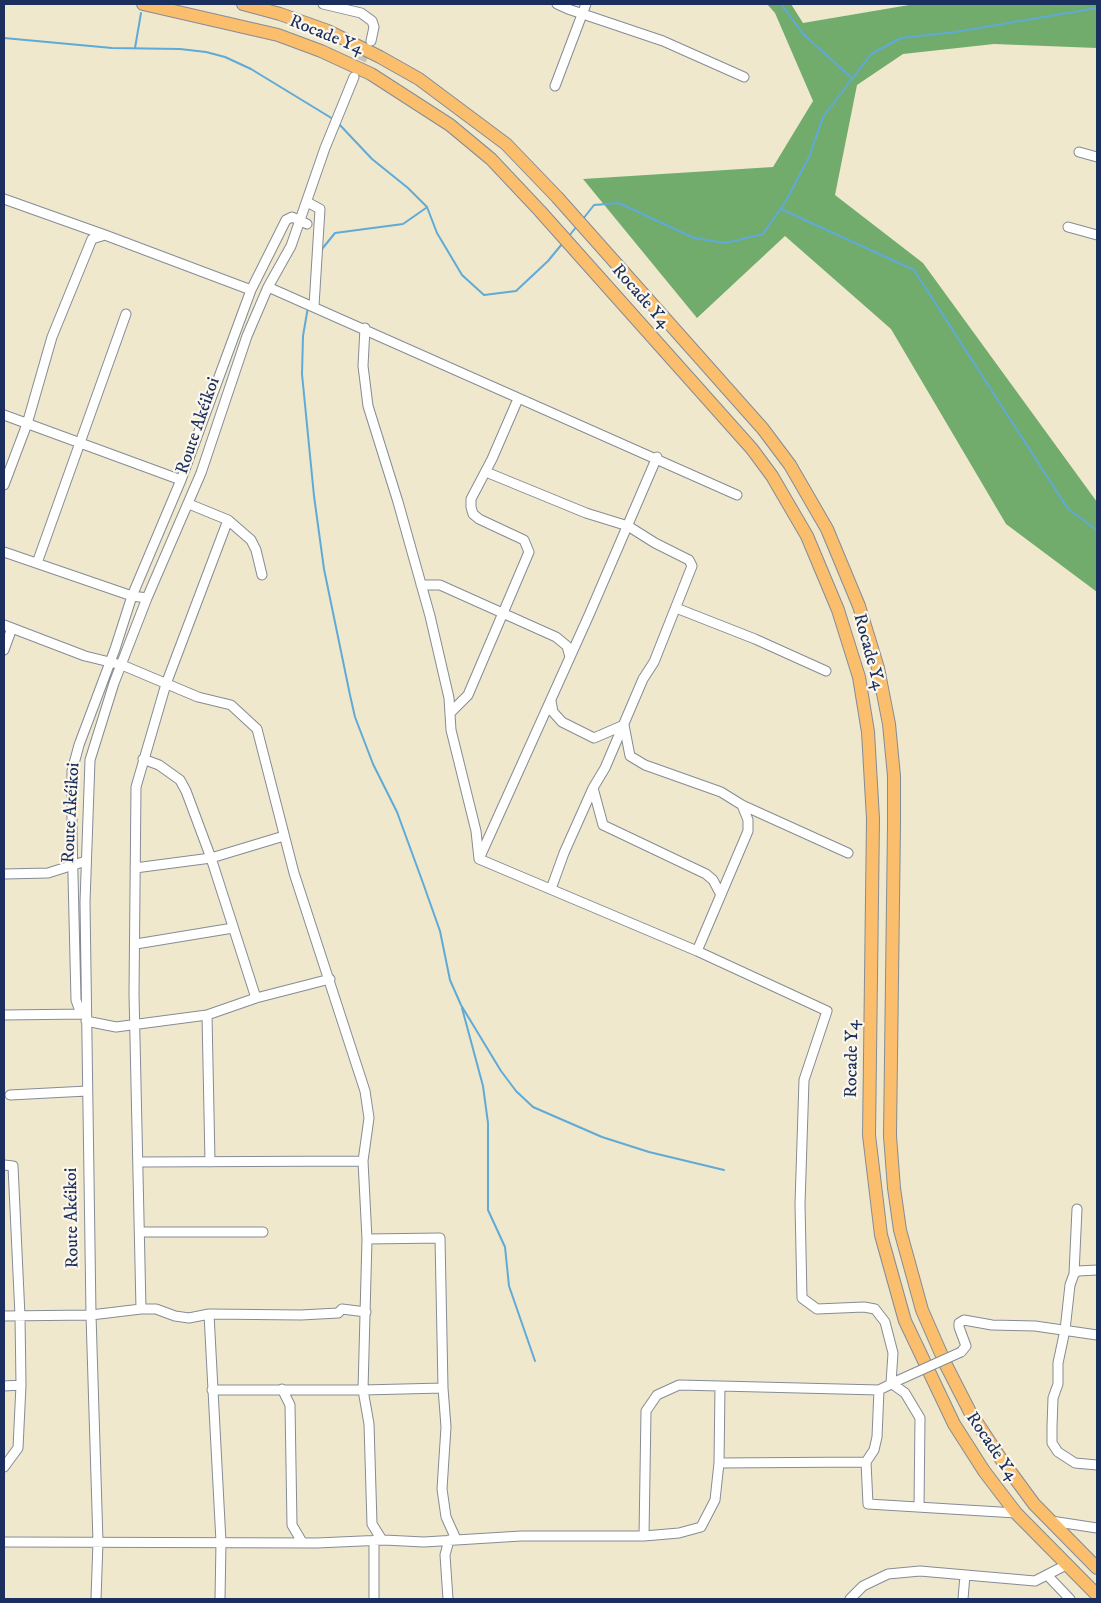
<!DOCTYPE html>
<meta charset="utf-8">
<style>
body{margin:0}
#map{position:relative;width:1101px;height:1603px;overflow:hidden;background:#efe8cd;font-family:"IM FELL DW Pica",serif}
canvas{display:block}
.frame{position:absolute;inset:0;border:5px solid #1b2f5e;pointer-events:none}
</style>
<div id="map">
<canvas width="1101" height="1603"></canvas>
<div class="frame"></div>
</div>
<script>
const ctx = document.querySelector('canvas').getContext('2d');
ctx.lineJoin = 'round';
function fill(path, color) { ctx.fillStyle = color; ctx.fill(path, 'evenodd'); }
const shape = rows => new Path2D(rows.map(r => 'M' + r).join(''));
function trace(path, color, width, dash) { ctx.strokeStyle = color; ctx.lineWidth = width; ctx.lineCap = dash ? 'butt' : 'round'; ctx.setLineDash(dash || []); ctx.stroke(path); }
function label(font, color, halo, rows, align = 'center') {
  ctx.font = font + ' "IM FELL DW Pica",serif'; ctx.lineWidth = 4.5; ctx.setLineDash([]); ctx.textBaseline = 'middle'; ctx.strokeStyle = halo; ctx.fillStyle = color; for (const [text, x, y, turn = 0] of rows) {
    ctx.save(); ctx.translate(x, y); ctx.rotate((+turn || 0) * Math.PI / 180); ctx.textAlign = isNaN(turn) ? turn : align; if (halo) ctx.strokeText(text, 0, 0); ctx.fillText(text, 0, 0); ctx.restore();
  }
}
const forest = shape([
 [767,4,791,4,803,23,915,4,1097,4,1097,48,994,44,903,54,857,85,835,195,923,263,1097,502,1097,592,1006,524,891,329,785,236,697,318,583,179,773,167,813,101,775,13]
]);
const stream = shape([
 [781,4,803,34,853,79],
 [4,38,112,48,180,49,206,52,225,57,251,69,333,119],
 [135,48,141,13],
 [338,123,372,159,408,188,427,207,437,233,462,275,484,295,516,291,548,261,562,244],
 [781,209,914,270,1068,509,1097,530],
 [583,219,594,205,619,203,694,238,726,243,763,234,786,201,810,155,823,117,871,54,901,38,955,32,1097,8],
 [569,236,577,226],
 [322,249,335,233,403,224,426,208],
 [308,307,303,336,302,374,314,496,324,569,350,695,355,717,373,764,397,812,423,883,440,931,450,980,461,1005,501,1071,516,1091,533,1107,602,1137,649,1152,724,1170],
 [462,1008,483,1086,488,1123,488,1210,505,1247,509,1286,535,1361]
]);
const minorTunnel = shape([
 [356,73,368,46]
]);
const minor = shape([
 [323,4,361,13,372,21,374,27,371,41],
 [557,4,568,9,663,41,744,77],
 [555,86,586,4],
 [1079,152,1097,157],
 [4,199,105,235],
 [307,202,320,209,314,306],
 [1068,227,1097,235],
 [268,287,737,495],
 [251,290,286,220,292,217,307,224],
 [365,328,363,366,368,406,398,502,430,616,449,698,451,730,476,831,479,859,697,951,827,1011,804,1080,800,1204,802,1298,817,1309,864,1307,875,1309,885,1322,893,1353,891,1383,905,1393,920,1418,919,1507],
 [4,415,181,480],
 [486,472,586,513,628,526,655,543,689,560,692,566,654,662,643,679,605,768,593,788,564,853,551,889],
 [4,485,27,424,52,337,92,239,105,235,251,290,181,480,132,596,115,649,79,745,72,771,72,834,76,1000,81,1014],
 [189,504,228,520,251,540,256,550,262,575],
 [4,552,132,596,147,598],
 [37,563,126,314],
 [421,585,440,585,556,637,567,646,570,657],
 [676,608,755,639,826,671],
 [4,625,85,656,122,665,198,697,231,705,257,729,294,873,365,1091,369,1118,363,1161,367,1239,363,1390,369,1424,372,1524,382,1540],
 [4,650,12,628],
 [551,701,553,712,562,722,594,738,624,725,630,756,645,765,721,792,742,805,848,853],
 [450,713,468,695,529,552,524,540,479,519,473,514,471,507,471,499,492,459,518,399],
 [143,759,159,765,180,780,186,791,211,858,256,998],
 [593,788,603,825,706,874,713,880,721,895],
 [479,859,589,615,657,457],
 [135,868,211,858,284,836],
 [4,874,48,873,86,861],
 [136,944,233,928],
 [697,951,748,831,748,820,742,805],
 [4,1015,86,1014],
 [207,1015,210,1162],
 [86,1021,116,1027,207,1015,256,998,330,979],
 [10,1095,87,1091],
 [139,1162,363,1161],
 [4,1165,13,1166,20,1316,21,1385,18,1448,4,1467],
 [140,1232,263,1232],
 [367,1239,440,1238,443,1388,446,1427,442,1489,446,1517,456,1539],
 [1097,1270,1078,1271,1074,1274,1070,1285,1065,1330,1058,1363,1058,1384,1053,1398,1052,1427,1052,1443,1058,1452,1075,1463,1097,1465],
 [1074,1274,1077,1209],
 [141,1309,134,994,136,787,166,684,228,520],
 [209,1314,221,1542,220,1599],
 [4,1316,91,1315,141,1309,156,1309,175,1316,189,1318,209,1314,301,1315,338,1313,342,1309,366,1312],
 [961,1352,966,1346,959,1327,959,1323,964,1320,992,1325,1035,1326,1097,1335],
 [897,1381,879,1390,877,1437,874,1450,866,1462,868,1504,1016,1513],
 [4,1386,21,1385],
 [282,1389,290,1405,292,1525,302,1542],
 [212,1390,363,1390,443,1388],
 [719,1463,866,1462],
 [1051,1521,1097,1528],
 [644,1536,646,1411,657,1395,679,1385,720,1386],
 [374,1540,374,1599],
 [4,1542,317,1543,384,1540,424,1542,521,1536,644,1536,679,1533,701,1527,715,1500,719,1463,720,1386,879,1390],
 [1047,1575,1070,1599],
 [96,1599,98,1542,91,1315,85,902,90,760,114,683,147,598,201,473,247,336,268,287,291,246,325,148,354,77],
 [448,1599,445,1555,449,1540],
 [850,1599,863,1586,888,1574,920,1571,1035,1581,1066,1565],
 [963,1599,965,1575]
]);
const highway = shape([
 [143,4,278,35,321,51,371,74,450,125,491,159,540,211,752,449,772,476,807,536,838,610,859,677,868,732,873,819,869,1135,881,1235,905,1321,954,1424,984,1471,1016,1513,1097,1595],
 [243,4,280,14,328,31,380,57,419,79,506,144,557,197,763,429,790,465,827,529,859,606,878,668,889,724,894,776,894,824,890,1136,894,1188,900,1230,922,1310,946,1365,970,1412,1001,1459,1034,1504,1097,1568]
]);
const minorBridge = shape([
 [899,1380,961,1352]
]);
const streetNames = [
 ["Rocade Y4",326,36,22],
 ["Rocade Y4",640,297,49],
 ["Route Akéikoi",199,426,-71],
 ["Rocade Y4",868,652,75],
 ["Route Akéikoi",72,813,-87],
 ["Rocade Y4",853,1059,-89],
 ["Route Akéikoi",73,1218,-91],
 ["Rocade Y4",991,1447,56]
];
fill(forest, '#71ac6c');
trace(stream, '#5faad7', 2);
trace(minorTunnel, '#c5c3b7', 9, [9, 4.5]);
trace(minor, '#858c96', 11);
trace(highway, '#858c96', 14);
trace(minor, '#fff', 9);
trace(highway, '#fabe6d', 12);
trace(minorBridge, '#858c96', 11, []);
trace(minorBridge, '#fff', 9);
label('18px', '#1b2f5e', '#fbf7ec', streetNames);
</script>
